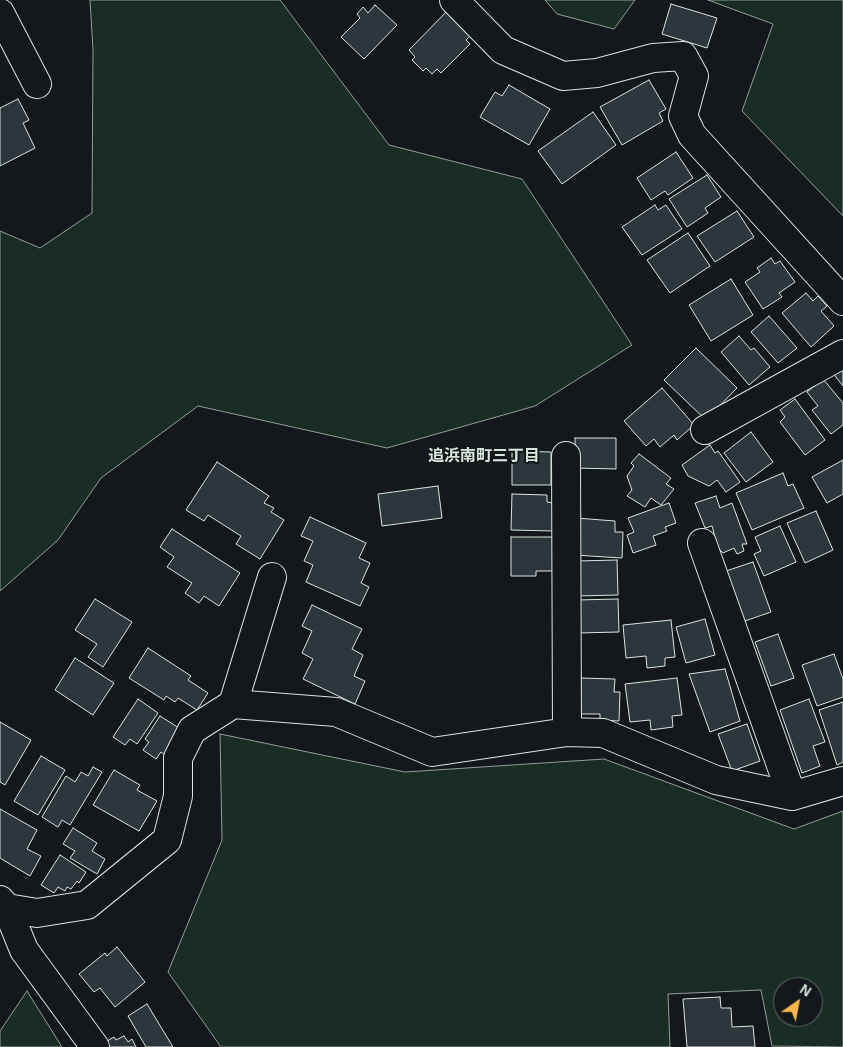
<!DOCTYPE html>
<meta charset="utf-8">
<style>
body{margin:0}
#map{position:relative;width:843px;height:1047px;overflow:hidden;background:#14181c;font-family:Arial,sans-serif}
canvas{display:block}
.north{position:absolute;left:773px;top:977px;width:50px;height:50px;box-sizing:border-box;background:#14181c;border:1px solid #626a69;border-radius:50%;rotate:33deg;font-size:14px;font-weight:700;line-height:20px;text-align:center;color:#d8e6dc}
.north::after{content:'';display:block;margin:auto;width:18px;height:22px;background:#ffb74d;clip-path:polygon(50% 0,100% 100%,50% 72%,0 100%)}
</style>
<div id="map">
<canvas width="843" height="1047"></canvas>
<div class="north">N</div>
</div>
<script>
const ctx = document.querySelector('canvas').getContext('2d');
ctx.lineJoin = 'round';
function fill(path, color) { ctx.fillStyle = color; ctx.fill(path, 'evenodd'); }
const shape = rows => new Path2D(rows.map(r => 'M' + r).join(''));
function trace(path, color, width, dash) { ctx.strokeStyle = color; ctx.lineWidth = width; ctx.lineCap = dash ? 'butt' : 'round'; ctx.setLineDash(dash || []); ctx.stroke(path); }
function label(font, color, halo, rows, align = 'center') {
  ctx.font = font + ' Arial,"Noto Sans JP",sans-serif'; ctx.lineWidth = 4; ctx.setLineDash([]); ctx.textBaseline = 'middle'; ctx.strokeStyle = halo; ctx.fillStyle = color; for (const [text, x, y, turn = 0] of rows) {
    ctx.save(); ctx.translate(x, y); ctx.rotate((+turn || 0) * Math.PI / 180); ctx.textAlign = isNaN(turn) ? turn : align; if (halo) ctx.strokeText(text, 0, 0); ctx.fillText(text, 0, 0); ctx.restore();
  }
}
const green = shape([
 [90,0,280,0,389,145,522,179,632,345,535,406,387,448,198,406,101,478,58,540,0,591,0,231,40,248,92,213,93,50,90,0],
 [545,0,635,0,614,29,557,14,545,0],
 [708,0,843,0,843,216,742,111,773,24,708,0],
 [220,734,405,772,604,759,794,829,843,811,843,1047,772,1046,761,990,668,994,670,1047,221,1047,168,972,222,840,220,734],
 [783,987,813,987,813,1017,783,1017,783,987],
 [27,991,62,1047,0,1047,0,1031,27,991]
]);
const building = shape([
 [671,4,717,18,707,48,662,34,671,4],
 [375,5,397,25,364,59,341,37,360,18,357,14,363,7,368,13,375,5],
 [451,7,476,30,466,40,470,44,441,73,437,69,432,74,426,68,423,71,412,60,415,57,409,50,451,7],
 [649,80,666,109,659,113,663,121,622,145,600,107,649,80],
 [509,85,550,109,529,145,480,117,495,92,502,96,509,85],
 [18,99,29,120,23,123,35,148,0,166,0,108,18,99],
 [593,112,616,145,562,184,538,151,593,112],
 [676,152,693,178,668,195,665,191,651,200,637,178,676,152],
 [707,175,721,197,705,208,708,213,687,227,669,199,707,175],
 [655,205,658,210,666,205,682,229,642,255,622,227,655,205],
 [737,211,754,237,715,262,697,236,737,211],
 [688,233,710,266,670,293,647,260,688,233],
 [771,258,775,264,780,261,795,282,779,293,782,297,763,309,745,282,760,272,757,268,771,258],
 [731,279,753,315,711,341,689,305,731,279],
 [806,293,813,301,818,296,827,306,821,311,834,326,811,347,782,313,806,293],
 [769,316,797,348,778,363,751,332,769,316],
 [739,336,751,350,754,348,770,367,749,385,721,352,739,336],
 [696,348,737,388,706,420,664,380,696,348],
 [843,363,843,386,832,372,843,363],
 [823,379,843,403,843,425,831,434,812,410,818,406,807,392,823,379],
 [662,388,694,425,677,440,674,435,660,447,654,439,646,446,624,421,662,388],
 [795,399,825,440,805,455,780,422,785,417,780,410,795,399],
 [751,432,773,462,746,482,724,453,751,432],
 [575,438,616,438,616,469,575,468,575,438],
 [710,445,715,453,718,451,740,482,726,492,717,480,709,486,688,476,682,465,710,445],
 [512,451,551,452,551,485,512,485,512,451],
 [639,454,671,478,666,484,674,489,661,505,651,498,645,507,627,496,632,490,627,476,634,466,631,463,639,454],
 [843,460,843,494,827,503,812,477,843,460],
 [217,462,269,496,264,503,274,508,271,512,284,520,260,559,236,544,241,536,208,515,204,521,186,510,217,462],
 [783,473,788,486,793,484,804,508,752,530,736,493,783,473],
 [438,486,442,518,382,526,378,494,438,486],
 [512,494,547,495,547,502,553,503,553,531,511,530,512,494],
 [716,496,720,508,732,503,747,544,742,544,744,551,737,554,734,548,723,553,718,548,712,526,705,528,695,503,716,496],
 [669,503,676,523,665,527,667,531,653,536,656,545,633,553,627,535,634,532,628,518,669,503],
 [816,511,833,550,805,563,787,523,816,511],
 [310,517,366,543,359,558,370,563,361,583,369,587,360,606,306,582,313,565,304,561,313,541,301,536,310,517],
 [576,518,615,521,615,532,623,532,622,558,574,555,576,518],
 [780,526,796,562,764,576,754,554,761,551,755,537,780,526],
 [172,529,240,573,219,606,204,596,199,603,185,593,192,583,167,567,174,557,160,547,172,529],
 [511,537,553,537,553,571,536,571,536,576,511,576,511,537],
 [617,560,618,595,577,596,576,561,617,560],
 [753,562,771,612,742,622,723,572,753,562],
 [95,599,132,622,103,667,88,657,97,644,75,630,95,599],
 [618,599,619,632,577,633,576,600,618,599],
 [312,605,362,629,352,649,363,655,354,676,365,681,355,704,303,679,313,659,302,653,312,631,302,626,312,605],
 [705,619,715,655,686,663,676,627,705,619],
 [671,620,675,657,665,658,665,666,647,668,646,656,626,658,623,625,671,620],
 [778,634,794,678,771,686,755,642,778,634],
 [148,648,191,676,188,680,208,693,197,710,178,698,175,702,166,696,164,700,129,678,148,648],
 [834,654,843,679,843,697,817,706,802,665,834,654],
 [75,658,114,683,93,715,55,690,75,658],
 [725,669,740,721,710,732,689,674,725,669],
 [581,678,615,679,614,692,620,692,619,721,600,720,600,714,580,714,581,678],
 [677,678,682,715,672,716,673,727,651,730,650,720,630,722,625,684,677,678],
 [138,699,158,713,137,744,130,739,125,745,113,737,138,699],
 [809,699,825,742,813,746,820,766,802,773,780,710,809,699],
 [843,702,843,762,837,765,819,710,843,702],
 [160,716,182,730,165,755,161,752,156,759,143,750,149,742,145,739,160,716],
 [0,722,31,740,5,785,0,782,0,722],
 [747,724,760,761,732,771,718,734,747,724],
 [41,756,65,770,38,815,14,801,41,756],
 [93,767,102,772,70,825,62,820,58,827,42,817,66,776,75,782,81,772,88,776,93,767],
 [114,770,140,785,137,790,157,801,139,831,93,805,114,770],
 [0,809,37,830,27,849,41,856,30,876,0,858,0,809],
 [73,828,97,843,92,851,105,859,97,874,70,858,75,851,63,844,73,828],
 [60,855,86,872,79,883,77,881,71,889,67,887,65,891,58,887,54,893,41,885,60,855],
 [117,947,145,982,115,1007,100,988,94,992,79,974,105,953,107,956,117,947],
 [720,997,721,1008,731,1008,732,1027,753,1026,755,1047,687,1047,683,999,720,997],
 [147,1004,173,1047,146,1047,128,1016,147,1004],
 [124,1036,128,1042,132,1039,136,1047,104,1047,102,1044,114,1037,116,1040,124,1036]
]);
const street = shape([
 [454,0,503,50,563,76,597,73,653,58,683,56,694,76,683,116,692,135,843,301],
 [0,13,37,84],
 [705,430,843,354],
 [566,456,567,732],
 [702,543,792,796],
 [233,704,272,577],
 [0,900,7,908,37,913,87,905,167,840,178,796,178,758,192,730,233,704,336,712,432,752,567,732,603,733,716,780,792,796,843,781],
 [7,908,24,950,95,1047]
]);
const neighbourhoodNames = [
 ["追浜南町三丁目",484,457]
];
fill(green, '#1a2d24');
trace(green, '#939e99', 1);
fill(building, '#2c363c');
trace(building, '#d8e6dc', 1);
trace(street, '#d8e6dc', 30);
trace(street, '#14181c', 28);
label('bold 16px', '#d8e6dc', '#14181c', neighbourhoodNames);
</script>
